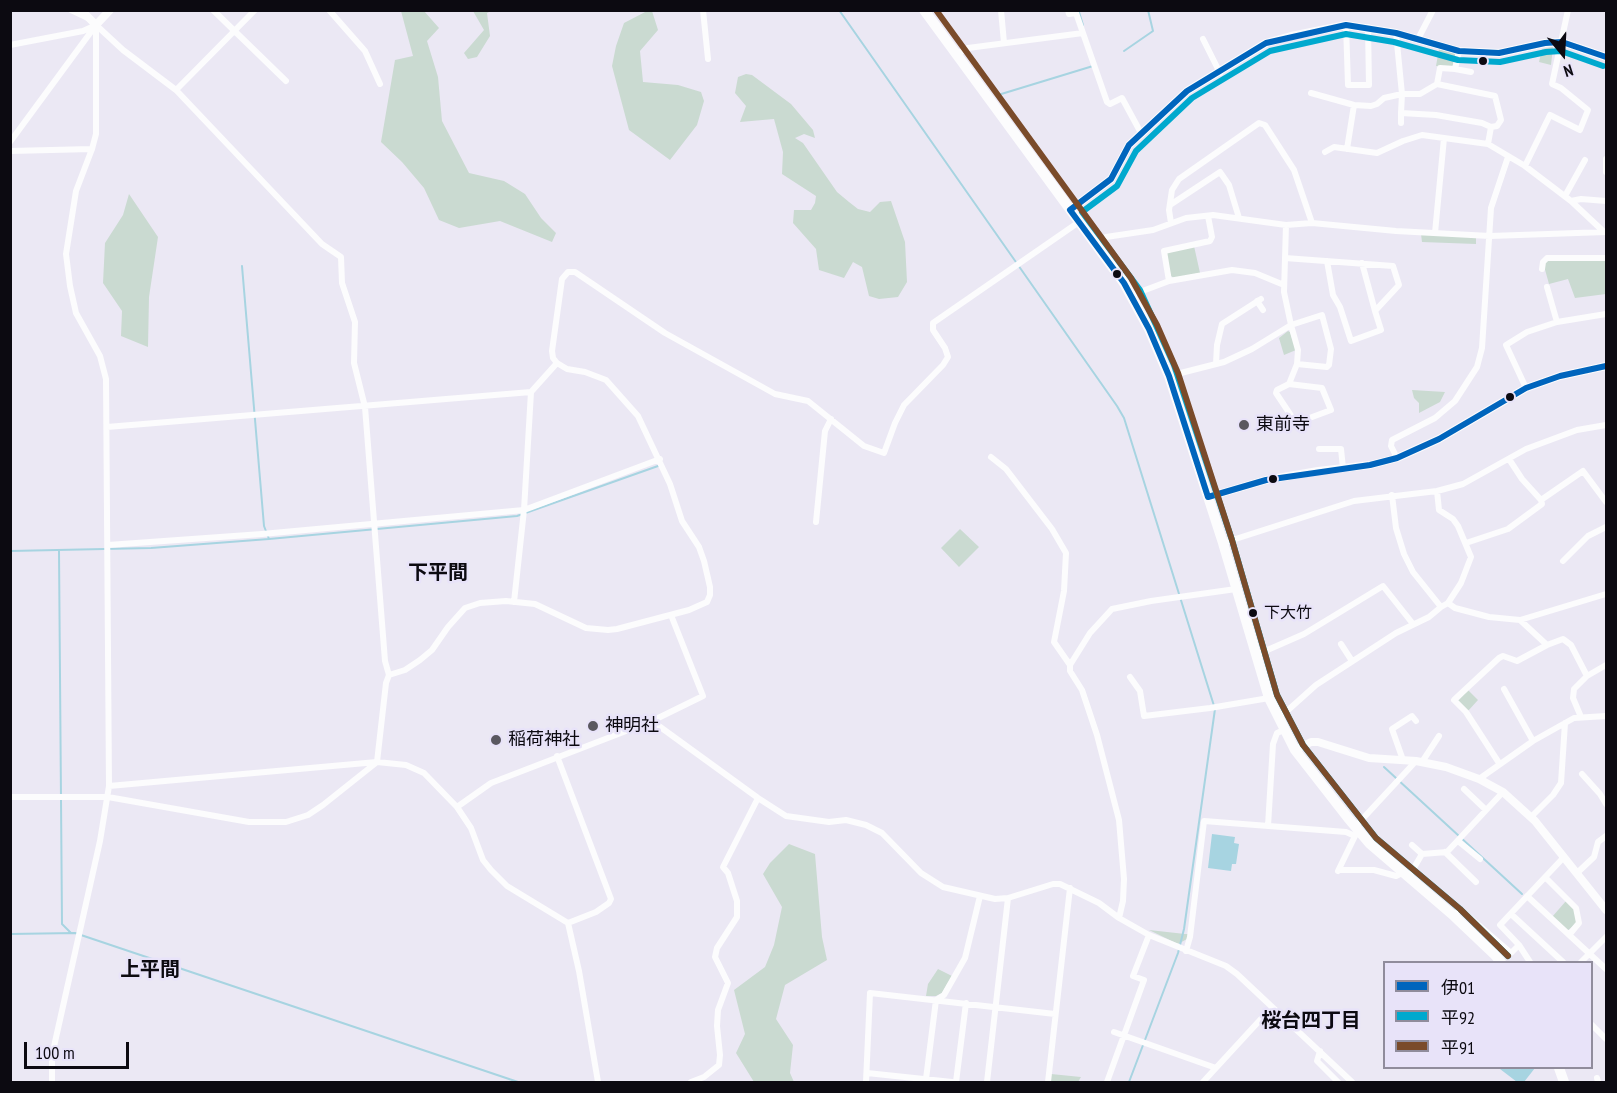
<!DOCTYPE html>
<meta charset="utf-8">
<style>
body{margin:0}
#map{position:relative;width:1617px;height:1093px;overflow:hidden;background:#ebe8f4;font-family:"PT Sans Narrow","Noto Sans JP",sans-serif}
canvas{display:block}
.frame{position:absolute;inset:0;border:12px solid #0c0a11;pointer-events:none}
.legend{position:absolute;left:1383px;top:961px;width:210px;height:108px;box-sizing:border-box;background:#e8e3f9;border:2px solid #908c9c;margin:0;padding:8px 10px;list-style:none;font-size:18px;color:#0c0a11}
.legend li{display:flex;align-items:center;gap:12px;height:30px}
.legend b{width:30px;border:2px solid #908c9c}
.north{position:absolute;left:1533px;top:24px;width:60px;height:60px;-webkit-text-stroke:4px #e8e3f9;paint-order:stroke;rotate:162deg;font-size:16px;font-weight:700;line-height:24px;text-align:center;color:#0c0a11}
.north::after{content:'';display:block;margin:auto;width:21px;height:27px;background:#0c0a11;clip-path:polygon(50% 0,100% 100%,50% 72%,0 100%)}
.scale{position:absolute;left:24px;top:1042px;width:105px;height:27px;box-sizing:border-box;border:3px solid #0c0a11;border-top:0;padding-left:8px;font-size:18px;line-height:21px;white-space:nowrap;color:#0c0a11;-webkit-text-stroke:4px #e8e3f9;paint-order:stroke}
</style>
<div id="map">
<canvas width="1617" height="1093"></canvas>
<div class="frame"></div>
<ul class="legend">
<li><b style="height:8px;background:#0065bd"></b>伊01</li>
<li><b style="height:8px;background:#00a9ce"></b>平92</li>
<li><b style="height:8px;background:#7a4b2a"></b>平91</li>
</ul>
<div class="north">N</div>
<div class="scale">100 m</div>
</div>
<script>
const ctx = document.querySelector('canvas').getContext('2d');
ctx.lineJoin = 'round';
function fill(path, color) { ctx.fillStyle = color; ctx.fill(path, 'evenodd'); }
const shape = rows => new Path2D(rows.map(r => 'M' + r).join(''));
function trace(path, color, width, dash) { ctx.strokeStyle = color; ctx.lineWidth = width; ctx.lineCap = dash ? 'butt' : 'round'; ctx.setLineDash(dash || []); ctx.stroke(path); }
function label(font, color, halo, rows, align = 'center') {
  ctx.font = font + ' "PT Sans Narrow","Noto Sans JP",sans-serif'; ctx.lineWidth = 5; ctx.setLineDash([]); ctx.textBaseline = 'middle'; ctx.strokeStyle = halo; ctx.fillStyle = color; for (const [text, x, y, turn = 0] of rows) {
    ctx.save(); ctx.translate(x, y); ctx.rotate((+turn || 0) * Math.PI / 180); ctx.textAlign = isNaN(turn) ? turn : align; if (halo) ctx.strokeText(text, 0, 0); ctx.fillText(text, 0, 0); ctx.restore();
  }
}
const green = shape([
 [649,10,652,11,658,30,640,51,643,82,678,85,701,92,704,101,697,125,670,160,629,130,612,66,616,46,624,23],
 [401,11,424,11,439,28,427,41,438,77,442,121,469,173,504,181,525,194,541,218,556,233,552,242,500,221,459,228,439,220,424,188,402,162,381,142,395,60,413,56],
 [473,11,491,11,487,13,490,36,477,57,468,59,464,53,484,30],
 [1553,47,1551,65,1539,62,1542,49],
 [1439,49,1456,53,1454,66,1451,68,1436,66],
 [746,74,752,75,791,104,813,130,815,138,804,134,795,138,803,143,837,192,849,202,858,209,870,212,880,202,891,201,905,242,907,282,898,297,879,299,869,296,862,267,853,262,844,278,819,270,816,249,793,223,794,210,811,210,815,203,816,196,782,174,783,152,774,119,740,122,746,106,735,93,738,77],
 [129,194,158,237,149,297,148,347,121,336,122,311,103,283,105,243,123,215],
 [1421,234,1476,237,1476,244,1422,242],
 [1194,246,1200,273,1174,278,1171,276,1166,255,1168,252],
 [1606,260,1606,294,1575,298,1568,279,1549,284,1544,266,1546,261],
 [1288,331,1290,332,1296,350,1284,355,1279,338],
 [1412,390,1445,392,1440,402,1419,413,1419,403,1414,398],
 [960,529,979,547,959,567,941,548],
 [1468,690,1478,700,1468,711,1458,701],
 [789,844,815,854,822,937,827,960,785,985,776,1019,793,1045,790,1073,794,1082,754,1082,736,1053,745,1034,734,990,765,967,774,945,782,907,763,874,770,863],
 [1566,901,1574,908,1577,923,1567,931,1552,917],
 [1149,930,1185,934,1188,934,1187,939,1178,944],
 [938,969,952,976,942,993,936,996,926,996,928,984],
 [1051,1074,1081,1077,1078,1082,1050,1082]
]);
const water = shape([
 [1212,834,1235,837,1234,843,1239,844,1236,864,1232,864,1231,871,1208,868],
 [1501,1068,1535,1068,1524,1082,1517,1082,1500,1069]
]);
const stream = shape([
 [839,10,1117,406,1124,418,1215,709,1184,929,1178,953,1129,1082],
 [1079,12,1083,25],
 [1124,51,1153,31,1148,10],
 [998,95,1093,66],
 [242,266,264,526,269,539],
 [10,551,151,548,269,539,517,516,658,466],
 [59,551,62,924,71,933],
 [1384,767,1522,894],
 [10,934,75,933,518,1082]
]);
const minor = shape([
 [71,10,90,19],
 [213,10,286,81],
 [329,10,365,51,380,84],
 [703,10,708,59],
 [1001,10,1004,43],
 [1068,10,1069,14,1076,13,1107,102,1110,104,1122,98,1141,133],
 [96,25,123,50,176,90,322,244,341,257,342,283,355,322,354,363,365,407,385,661,389,675],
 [1346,25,1348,85,1369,85,1368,27],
 [1396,33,1402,94,1401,113],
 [1203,39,1220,73],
 [1418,39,1433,10],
 [10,45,83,31,94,26],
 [957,54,968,48,1083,33],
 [1455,69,1471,72],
 [176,90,255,10],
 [1311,93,1354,105,1371,106,1377,104,1384,98,1402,94,1420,94,1437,84,1440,68,1455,69,1459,51],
 [1401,123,1401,113,1436,115,1482,123,1491,127,1497,126,1501,120,1495,96,1437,84],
 [10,142,96,25],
 [1488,144,1491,127],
 [1347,149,1354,105],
 [10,151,92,149],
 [1325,152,1334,147,1377,153,1403,141,1422,135,1488,144,1525,166,1571,201,1603,231],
 [1606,159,1606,172],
 [1525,166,1550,115,1580,130,1588,110,1561,88,1552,84,1568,10],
 [1565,196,1585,160],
 [1571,201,1581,199,1606,201],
 [1170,205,1220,172,1229,185,1239,218],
 [1171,223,1169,210,1172,190,1179,179,1259,123,1265,125,1294,170,1312,223],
 [1286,225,1284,292,1291,325,1322,315,1331,349,1329,365,1327,367,1297,364,1289,384,1277,390,1276,393,1296,423,1331,410,1322,388,1289,384],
 [1435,233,1444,138],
 [1094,241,1106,237,1153,230,1186,218,1213,215,1286,225,1312,223,1396,231,1490,236,1606,232],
 [1285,258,1393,266,1399,285,1375,311,1381,330,1351,341,1340,307,1333,295,1327,261],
 [1362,263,1375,311],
 [1542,269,1543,262,1547,258,1606,258],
 [1169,281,1164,251,1210,241,1212,237,1208,216],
 [1547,287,1557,322],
 [1132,295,1169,281,1232,270,1255,273,1284,285],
 [1257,301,1263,310],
 [1216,364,1217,345,1222,324,1261,299],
 [1169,376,1224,362,1252,349,1291,325,1298,350,1297,364],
 [1526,388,1506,345,1527,332,1557,322,1606,314],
 [107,427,531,392,557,363],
 [1319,449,1341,449,1343,468],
 [991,457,1006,469,1052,529,1066,553,1064,591,1054,642,1070,665],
 [1397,458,1391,446,1392,440,1435,418,1455,401,1477,367,1482,348,1491,208,1508,157],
 [1392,495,1396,528,1404,554,1413,572,1441,607],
 [1541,500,1583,471,1606,502],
 [816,522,825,431,831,419],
 [1223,543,1354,501,1437,491,1463,484,1526,449,1577,430,1606,425],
 [1466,543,1508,529,1542,504,1541,500,1522,479,1509,459],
 [108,545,262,534,524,510,660,459],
 [1563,561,1588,536,1606,527],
 [514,602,524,510,531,392],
 [1448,603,1455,608,1489,617,1520,620,1547,645,1563,639,1571,645,1587,676,1574,689,1573,698,1581,717],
 [1520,620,1606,594],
 [1341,644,1352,661],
 [1256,655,1304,634,1383,586,1413,624],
 [1587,676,1606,665],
 [1130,677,1140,691,1144,716,1210,708,1269,698],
 [1504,689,1533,741],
 [1278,716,1287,711,1316,685,1396,633,1429,617,1441,607,1448,603,1461,583,1471,557,1458,526,1453,519,1439,510,1437,491],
 [652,721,703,696,671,615],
 [557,756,611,899,609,903,596,912,568,923],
 [1403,760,1392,729,1412,716,1416,721],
 [1422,762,1439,736],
 [1499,763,1466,712,1454,700,1499,658,1503,656,1517,661,1547,645],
 [1582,774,1600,794,1606,804],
 [1479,779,1533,741,1574,718,1606,716],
 [109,786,377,762,386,683,389,675,405,670,420,660,432,650,448,627,465,608,480,603,506,601,535,604,586,628,608,630,617,629,689,610,707,602,710,595,710,587,704,561,699,547,682,521,670,484,638,416,606,380,585,372,567,369,557,363,553,358,552,351,562,279,568,272,575,272,665,333,775,394,808,401,864,446,884,453,895,423,904,405,943,365,948,357,945,348,933,330,933,323,1079,222],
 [1464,789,1486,810],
 [10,797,108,797,249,822,286,822,308,815,323,805,377,762,406,765,424,773,457,807,491,783,652,721,758,798,786,816,829,822,846,820,866,825,882,833,921,873,943,887,995,899,1008,898,1053,884,1060,884,1099,903,1119,918,1149,935,1226,966,1237,974,1352,1082],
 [457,807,471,828,483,860,491,870,507,886,568,923,579,971,598,1082],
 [1531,817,1553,795,1561,783,1565,723],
 [1268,826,1273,744,1277,733,1284,730],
 [1355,827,1416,761],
 [1458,841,1480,859],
 [1412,845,1422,854],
 [1445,852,1476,882],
 [1339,870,1374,870,1396,876,1402,873],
 [1338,871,1355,836],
 [1577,873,1594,857,1598,842,1606,836],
 [1545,877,1576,908,1579,923,1569,935],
 [1408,878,1422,854,1447,852,1503,792],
 [1527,896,1606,969],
 [1511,914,1563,962],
 [1454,916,1460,909,1511,953,1519,945],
 [1119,918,1123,901,1124,879,1119,820,1097,735,1082,690,1070,671,1070,665,1090,633,1112,609,1151,601,1236,589],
 [1186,951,1190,937,1204,821,1346,832,1355,836,1359,832],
 [1530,962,1519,945,1500,925,1564,857],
 [1581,962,1606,937],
 [1592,1025,1606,1039],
 [1114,1032,1216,1068],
 [1320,1051,1317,1061,1338,1082],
 [867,1073,952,1082],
 [1597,1078,1598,1082],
 [926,1079,936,1000,944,995,965,958,980,896],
 [52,1082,52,1060,55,1042,100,841,109,786,106,379,100,356,76,313,70,286,66,254,76,191,92,149,96,134,96,25],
 [691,1082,704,1077,719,1065,720,1055,717,1026,718,1010,728,983,715,957,717,948,737,917,737,901,728,873,723,867,758,798],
 [866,1082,870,993,1055,1014],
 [956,1082,966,1003],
 [987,1082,1008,898],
 [1048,1082,1070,888],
 [1107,1082,1144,980,1133,976,1149,935],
 [1203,1082,1272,1007]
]);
const tertiary = shape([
 [81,10,96,25,110,10],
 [1070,210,1111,179,1129,145,1187,91,1266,43,1291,36,1346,25,1396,33,1459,51,1499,53,1545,43,1562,42,1606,57],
 [1208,497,1266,480,1318,471,1370,465,1397,458,1439,439,1526,388,1560,376,1606,366],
 [1295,750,1311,742,1318,742,1369,758,1416,761,1446,767,1479,779,1503,792,1535,821,1606,910]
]);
const primary = shape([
 [924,10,1124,283,1149,329,1169,376,1223,543,1269,698,1295,750,1348,818,1370,844,1454,916,1494,954,1501,962],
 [1559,1068,1564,1082]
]);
const bus1 = shape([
 [1070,210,1111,179,1129,145,1187,91,1266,43,1346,25,1396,33,1459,51,1499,53,1545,43,1562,42,1606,57],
 [1070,210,1124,283,1149,329,1169,376,1208,497],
 [1208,497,1266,480,1370,465,1397,458,1439,439,1526,388,1560,376,1606,366]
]);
const bus2 = shape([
 [1508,956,1460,909,1376,838,1303,745,1277,695,1232,540,1174,365,1140,290,1082,212,1117,186,1136,151,1192,98,1270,51,1346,34,1394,42,1458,60,1500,62,1546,52,1561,51,1603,66]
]);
const bus3 = shape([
 [936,10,1131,278,1157,325,1178,373,1232,540,1277,695,1303,745,1376,838,1460,909,1508,956]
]);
const markers = [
 [1483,61,5,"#0c0a11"],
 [1117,274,5,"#0c0a11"],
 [1510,397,5,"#0c0a11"],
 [1244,425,6,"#5a5860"],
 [1273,479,5,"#0c0a11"],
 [1253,613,5,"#0c0a11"],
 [593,726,6,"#5a5860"],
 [496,740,6,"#5a5860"]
];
const busNames = [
 ["下大竹",1264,613]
];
const poiNames = [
 ["東前寺",1256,425],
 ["神明社",605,726],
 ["稲荷神社",508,740]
];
const neighbourhoodNames = [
 ["下平間",438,573],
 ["上平間",150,970],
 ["桜台四丁目",1311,1021]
];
fill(green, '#cadad1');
fill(water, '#a7d4e1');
trace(stream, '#a7d4e1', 2);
trace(minor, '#fcfcfd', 6);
trace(tertiary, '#fcfcfd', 8);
trace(primary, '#fcfcfd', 10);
trace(bus1, '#0065bd', 6);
trace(bus2, '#00a9ce', 6);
trace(bus3, '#7a4b2a', 6);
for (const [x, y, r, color] of markers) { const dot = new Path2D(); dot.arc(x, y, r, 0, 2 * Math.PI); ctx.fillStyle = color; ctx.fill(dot); trace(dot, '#e8e3f9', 2); }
label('16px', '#0c0a11', '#e8e3f9', busNames, 'left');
label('18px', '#0c0a11', '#e8e3f9', poiNames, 'left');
label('bold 20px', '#0c0a11', '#e8e3f9', neighbourhoodNames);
</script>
